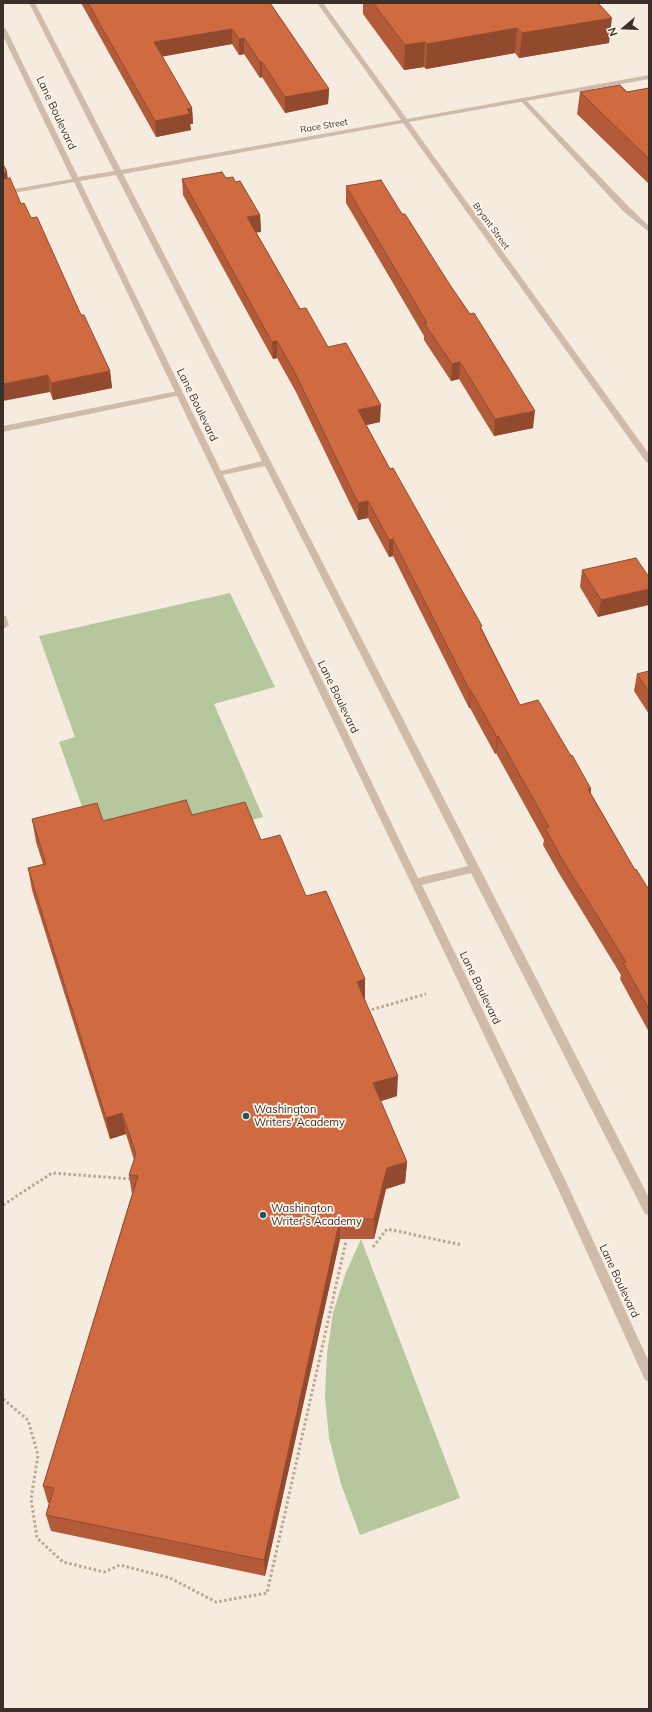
<!DOCTYPE html>
<style>
body{margin:0}
#map{position:relative;width:652px;height:1712px;overflow:hidden;background:#f5ebde;font-family:Mulish,sans-serif}
canvas{display:block}
.frame{position:absolute;inset:0;border:4px solid #3b3029;pointer-events:none}
.north{position:absolute;left:604px;top:8px;width:40px;height:40px;-webkit-text-stroke:3px #fcf5ec;paint-order:stroke;rotate:251deg;font-size:11px;font-weight:700;line-height:16px;text-align:center;color:#3b3029}
.north::after{content:'';display:block;margin:auto;width:14px;height:18px;background:#3b3029;clip-path:polygon(50% 0,100% 100%,50% 72%,0 100%)}
</style>
<div id="map">
<canvas width="652" height="1712"></canvas>
<div class="frame"></div>
<div class="north">N</div>
</div>
<script>
const ctx = document.querySelector('canvas').getContext('2d');
ctx.lineJoin = 'round';
function fill(path, color) { ctx.fillStyle = color; ctx.fill(path, 'evenodd'); }
const shape = rows => new Path2D(rows.map(r => 'M' + r).join(''));
function trace(path, color, width, dash) { ctx.strokeStyle = color; ctx.lineWidth = width; ctx.lineCap = dash ? 'butt' : 'round'; ctx.setLineDash(dash || []); ctx.stroke(path); }
function label(font, color, halo, rows, align = 'center') {
  ctx.font = font + ' Mulish,sans-serif'; ctx.lineWidth = 3.5; ctx.setLineDash([]); ctx.textBaseline = 'middle'; ctx.strokeStyle = halo; ctx.fillStyle = color; for (const [text, x, y, turn = 0] of rows) {
    ctx.save(); ctx.translate(x, y); ctx.rotate((+turn || 0) * Math.PI / 180); ctx.textAlign = isNaN(turn) ? turn : align; if (halo) ctx.strokeText(text, 0, 0); ctx.fillText(text, 0, 0); ctx.restore();
  }
}
const green = shape([
 [230,593,275,687,214,704,263,817,198,834,89,826,59,742,75,737,39,636],
 [361,1239,460,1498,360,1535,341,1484,329,1438,325,1396,327,1354,333,1313,345,1275]
]);
const path = shape([
 [367,1011,426,994],
 [3,1205,52,1173,131,1179],
 [373,1247,387,1229,462,1245],
 [3,1399,28,1420,38,1455,31,1499,37,1538,63,1562,104,1572,120,1565,170,1578,216,1602,267,1593,346,1241]
]);
const lane = shape([
 [520,98,524,98,629,207,649,226,649,232,623,211,520,100,520,98],
 [178,391,182,393,181,395,3,432,3,426,178,391],
 [3,615,6,616,9,625,5,628,3,628,3,615]
]);
const street = shape([
 [29,3,35,3,121,170,401,120,317,3,323,3,407,119,649,75,649,79,409,122,649,454,649,463,646,462,403,123,123,174,649,1198,649,1215,645,1214,471,873,422,885,568,1186,649,1362,649,1382,645,1380,559,1191,74,182,3,195,3,191,72,179,3,36,3,27,6,29,78,177,114,171,29,3],
 [116,175,262,461,221,471,80,181,116,175],
 [265,466,468,866,418,878,223,475,265,466]
]);
const wall = shape([
 [81,3,270,3,329,89,328,104,285,113,262,77,260,78,244,54,239,55,232,44,162,56,192,108,193,124,190,124,191,130,156,137],
 [363,3,598,3,609,43,519,58,515,53,426,69,424,67,404,70,363,14],
 [649,88,649,184,577,114,580,92,627,92],
 [226,178,235,182,260,215,261,232,256,232,300,309,328,347,380,422,366,425,390,469,482,629,520,705,571,756,591,789,591,794,635,870,649,890,649,1032,620,979,621,975,560,875,543,845,544,840,496,753,495,754,470,708,469,708,393,556,389,557,368,518,358,520,296,392,277,358,273,359,183,195,182,179],
 [8,179,21,204,31,218,110,371,112,388,53,400,50,392],
 [346,186,533,428,494,436,459,379,451,381,424,340,424,336,346,203],
 [582,570,649,577,598,617,580,587],
 [649,671,649,714,634,691,637,674],
 [192,815,261,840,306,896,365,979,365,1000,397,1096,380,1101,407,1162,405,1183,386,1189,374,1239,340,1239,265,1576,51,1531,46,1515,49,1503,48,1503,43,1486,132,1194,129,1175,134,1160,126,1134,110,1139,32,890,28,868,43,864,36,842,32,819,103,821]
]);
const shadedWall = shape([
 [612,18,609,43,519,58,522,33],
 [517,28,515,53,426,69,427,44],
 [232,29,232,44,155,58,154,42],
 [244,38,244,54,239,55,239,39],
 [425,42,424,67,404,70,405,45],
 [260,62,262,62,262,77,260,78],
 [329,89,328,104,285,113,285,97],
 [192,108,193,124,190,124,191,130,156,137,155,121,187,109],
 [7,172,9,188,3,190,3,173],
 [260,215,261,232,247,234,247,217],
 [277,341,277,358,273,359,272,342],
 [460,362,459,379,451,381,452,364],
 [110,371,112,388,53,400,51,383],
 [48,375,50,392,3,401,3,384],
 [381,405,380,422,358,427,358,410],
 [535,411,533,428,494,436,495,419],
 [368,501,368,518,358,520,358,503],
 [393,539,393,556,389,557,389,540],
 [649,589,649,605,598,617,601,600],
 [470,691,471,691,470,708,469,708],
 [498,736,496,753,495,754,497,737],
 [588,789,591,789,589,805],
 [365,979,365,1001,357,982],
 [398,1076,397,1096,372,1104,373,1083],
 [122,1113,126,1134,110,1139,106,1118],
 [407,1162,405,1183,386,1189,374,1239,374,1219,387,1168],
 [340,1219,340,1239,265,1576,264,1560]
]);
const building = shape([
 [88,3,270,3,329,89,285,97,262,62,260,62,244,38,239,39,232,29,154,42,192,108,187,109,190,114,155,121,88,3],
 [373,3,598,3,612,18,522,33,517,28,427,44,425,42,405,45,373,3],
 [620,85,627,92,649,88,649,159,580,92,620,85],
 [3,164,7,172,3,173,3,164],
 [222,172,226,178,233,177,235,182,240,181,260,215,247,217,300,309,306,308,328,347,346,343,381,405,358,410,390,469,393,468,482,626,480,627,520,705,538,700,571,756,572,755,591,789,588,789,635,870,636,869,649,890,649,1009,623,963,626,962,562,859,545,828,549,827,498,736,497,737,471,691,470,691,393,539,389,540,368,501,358,503,296,375,277,341,272,342,182,179,222,172],
 [10,178,21,204,24,203,31,218,37,217,81,315,84,315,110,371,51,383,48,375,3,384,3,179,10,178],
 [381,180,402,214,405,214,450,285,470,314,474,313,535,411,495,419,460,362,452,364,424,323,427,323,346,186,381,180],
 [636,558,649,577,649,589,601,600,582,570,636,558],
 [649,671,649,692,637,674,649,671],
 [186,800,192,815,245,802,261,840,280,835,306,896,326,891,365,979,357,982,398,1076,373,1083,407,1162,387,1168,374,1219,340,1219,264,1560,46,1515,54,1488,43,1486,138,1176,129,1175,136,1154,122,1113,106,1118,28,868,46,864,32,819,97,803,103,821,186,800]
]);
const markers = [
 [246,1116,4,"#1a5961"],
 [263,1215,4,"#1a5961"]
];
const farStreetnames = [
 ["Race Street",324,126,-10],
 ["Bryant Street",491,226,54]
];
const streetNames = [
 ["Lane Boulevard",56,113,65],
 ["Lane Boulevard",197,405,64],
 ["Lane Boulevard",338,697,64],
 ["Lane Boulevard",480,988,64],
 ["Lane Boulevard",619,1281,65]
];
const poiNames = [
 ["Washington",254,1110],
 ["Writers' Academy",254,1123],
 ["Washington",271,1209],
 ["Writer's Academy",271,1222]
];
fill(green, '#b6c69d');
trace(path, '#bba593', 3, [2.5, 2.5]);
fill(lane, '#cfbba9');
fill(street, '#cfbba9');
fill(wall, '#b35b38');
fill(shadedWall, '#924a2e');
fill(building, '#d06a41');
trace(building, '#924a2e', 1);
for (const [x, y, r, color] of markers) { const dot = new Path2D(); dot.arc(x, y, r, 0, 2 * Math.PI); ctx.fillStyle = color; ctx.fill(dot); trace(dot, '#fcf5ec', 1.5); }
label('9px', '#3b3029', '#fcf5ec', farStreetnames);
label('11px', '#3b3029', '#fcf5ec', streetNames);
label('11px', '#3b3029', '#fcf5ec', poiNames, 'left');
</script>
